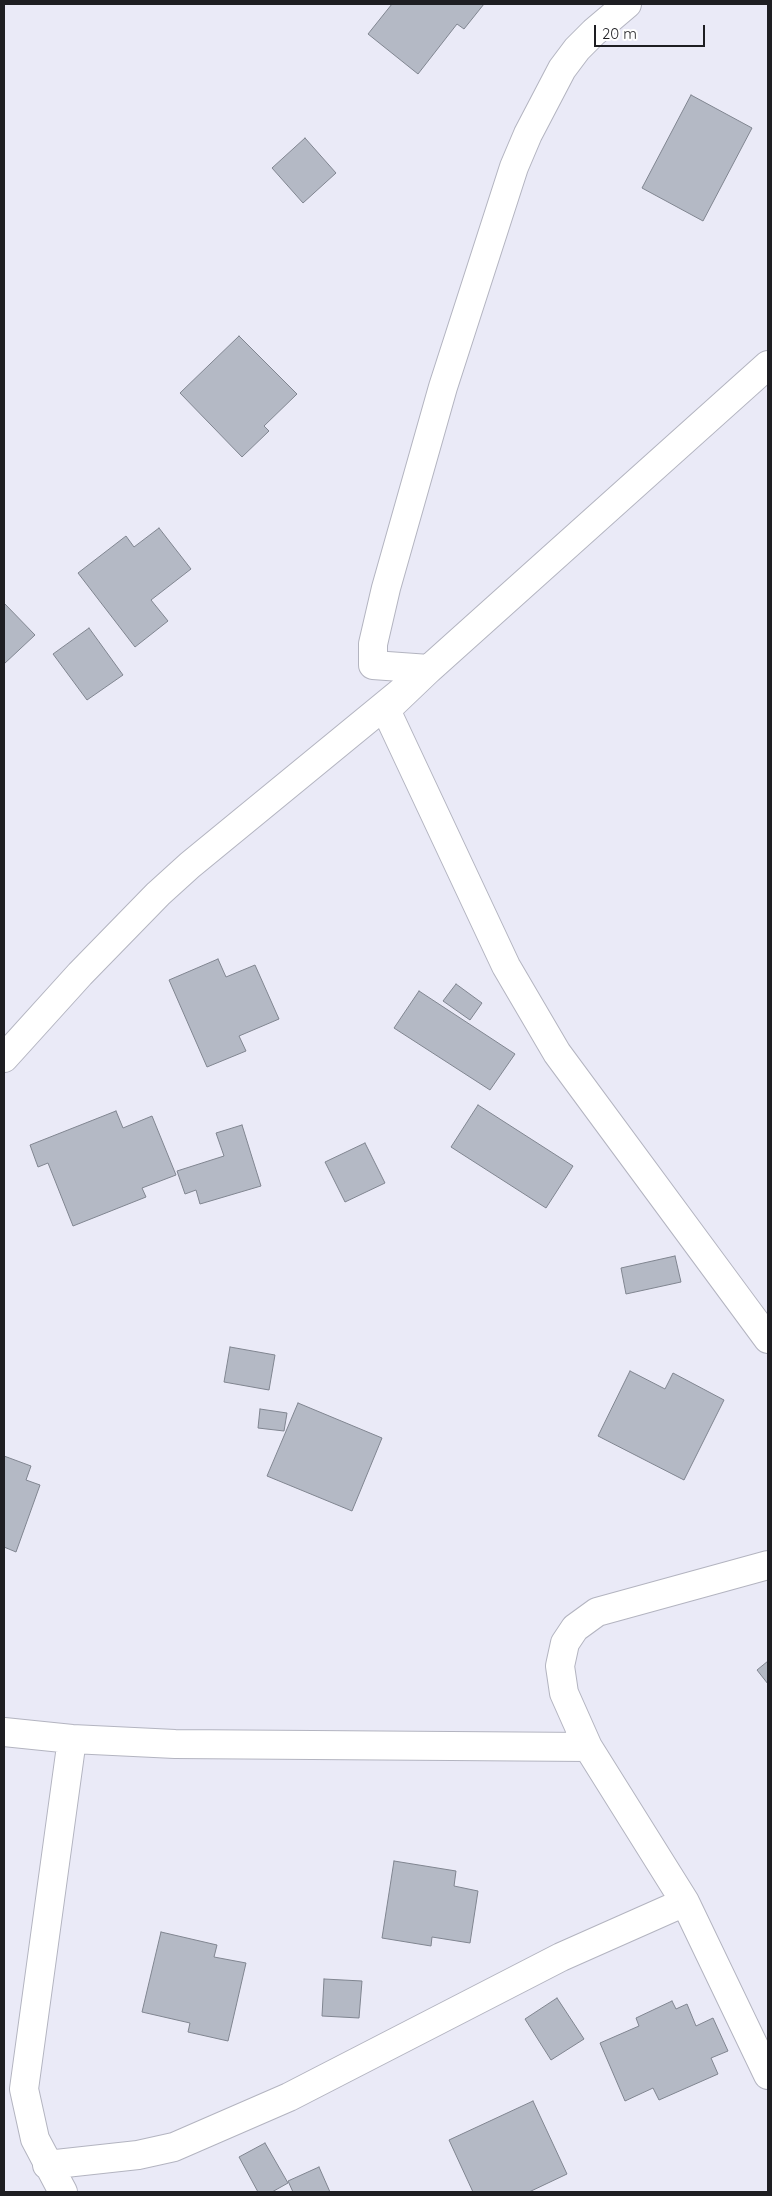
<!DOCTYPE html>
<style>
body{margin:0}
#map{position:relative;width:772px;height:2196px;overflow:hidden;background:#eaeaf7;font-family:Quicksand,sans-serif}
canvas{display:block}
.frame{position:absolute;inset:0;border:5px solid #1e1e22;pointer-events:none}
.scale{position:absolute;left:594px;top:25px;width:111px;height:22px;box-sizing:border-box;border:2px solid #1e1e22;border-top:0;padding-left:6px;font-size:15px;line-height:18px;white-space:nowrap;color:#1e1e22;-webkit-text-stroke:4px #fff;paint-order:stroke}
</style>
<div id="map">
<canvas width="772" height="2196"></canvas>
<div class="frame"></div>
<div class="scale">20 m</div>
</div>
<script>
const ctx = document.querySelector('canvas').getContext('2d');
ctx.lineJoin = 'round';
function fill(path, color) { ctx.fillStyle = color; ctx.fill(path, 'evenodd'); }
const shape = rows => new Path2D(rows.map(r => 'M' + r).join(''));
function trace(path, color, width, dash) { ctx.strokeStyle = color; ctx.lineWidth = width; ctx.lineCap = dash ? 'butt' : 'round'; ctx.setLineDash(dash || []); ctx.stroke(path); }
const building = shape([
 [392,4,484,4,464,29,457,24,418,74,368,34,392,4],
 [691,95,752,128,703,221,642,188,691,95],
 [305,138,336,173,303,203,272,168,305,138],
 [239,336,297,394,264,426,269,431,242,457,180,393,239,336],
 [159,528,191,569,151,600,168,621,135,647,78,573,126,536,134,547,159,528],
 [4,603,35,635,4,664,4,603],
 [89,628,123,675,87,700,53,654,89,628],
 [218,959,226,977,255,965,279,1019,239,1036,246,1051,207,1067,169,980,218,959],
 [456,984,482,1003,470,1020,443,1001,456,984],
 [419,991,515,1054,490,1090,394,1028,419,991],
 [478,1105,573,1166,546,1208,451,1147,478,1105],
 [116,1111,123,1128,152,1116,176,1175,142,1188,146,1197,73,1226,48,1163,38,1167,30,1145,116,1111],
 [242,1125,261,1186,200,1204,196,1190,185,1194,177,1171,224,1156,216,1133,242,1125],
 [365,1143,385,1183,345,1202,325,1162,365,1143],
 [675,1256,681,1282,626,1294,621,1268,675,1256],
 [230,1347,275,1355,269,1390,224,1382,230,1347],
 [630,1371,665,1389,673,1373,724,1400,684,1480,598,1436,630,1371],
 [298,1403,382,1438,352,1511,267,1476,298,1403],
 [260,1409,287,1413,284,1431,258,1428,260,1409],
 [4,1456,31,1466,26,1480,40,1485,16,1552,4,1547,4,1456],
 [768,1661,768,1684,757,1670,768,1661],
 [394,1861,456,1871,454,1886,478,1891,470,1943,432,1937,431,1946,382,1938,394,1861],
 [161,1932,217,1945,214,1957,246,1963,228,2041,188,2032,190,2023,142,2012,161,1932],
 [324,1979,362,1981,359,2018,322,2016,324,1979],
 [557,1998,584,2039,551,2060,525,2019,557,1998],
 [672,2001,676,2009,687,2004,696,2026,713,2018,728,2051,711,2058,718,2074,659,2100,653,2088,625,2101,600,2043,639,2026,636,2018,672,2001],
 [533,2101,567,2174,529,2192,473,2192,449,2140,533,2101],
 [265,2143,288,2183,272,2192,258,2192,239,2157,265,2143],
 [319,2167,330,2192,293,2192,288,2181,319,2167]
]);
const street = shape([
 [627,4,594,32,577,49,562,69,528,134,514,167,443,387,386,588,373,644,373,665,429,669,386,710,506,966,557,1053,768,1339],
 [4,1058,80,974,158,894,190,865,429,669,768,365],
 [768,1565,597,1612,575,1628,565,1643,560,1666,564,1693,588,1747,685,1902,768,2075],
 [4,1732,72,1739,175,1744,588,1747],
 [47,2165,138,2155,174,2147,289,2097,561,1957,685,1902],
 [63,2192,35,2139,24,2089,72,1739]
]);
fill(building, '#b4b9c5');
trace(building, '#808590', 1);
trace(street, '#b3b4c0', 30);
trace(street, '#fff', 28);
</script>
